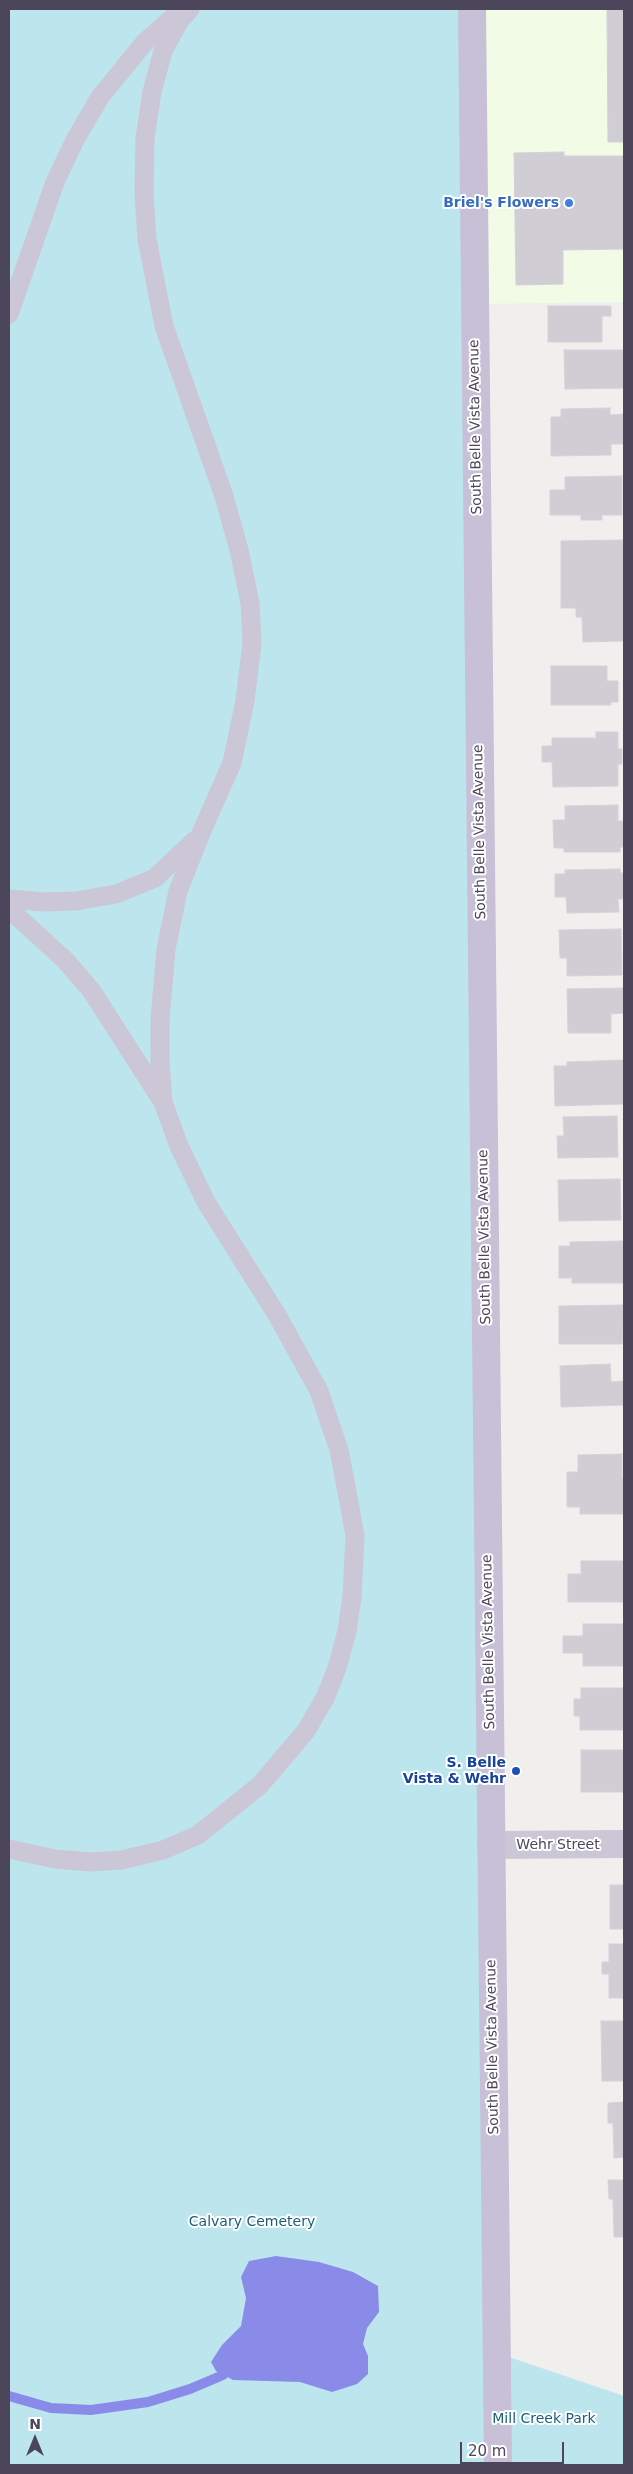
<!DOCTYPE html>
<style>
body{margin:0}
#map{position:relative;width:633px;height:2474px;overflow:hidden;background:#f0efed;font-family:"DejaVu Sans",sans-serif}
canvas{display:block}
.frame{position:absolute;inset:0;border:10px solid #4b465a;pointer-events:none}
.north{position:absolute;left:10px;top:2414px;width:50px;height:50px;-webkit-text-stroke:4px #fff;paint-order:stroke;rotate:0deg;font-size:14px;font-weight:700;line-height:20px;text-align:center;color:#4b465a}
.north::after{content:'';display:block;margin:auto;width:18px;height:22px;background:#4b465a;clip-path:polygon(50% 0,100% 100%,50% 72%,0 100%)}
.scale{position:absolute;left:460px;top:2442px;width:104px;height:22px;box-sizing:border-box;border:2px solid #4b465a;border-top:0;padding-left:6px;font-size:15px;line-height:18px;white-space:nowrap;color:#4b465a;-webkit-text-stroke:4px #fff;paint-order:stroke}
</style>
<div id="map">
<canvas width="633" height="2474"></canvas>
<div class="frame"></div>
<div class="north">N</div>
<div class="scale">20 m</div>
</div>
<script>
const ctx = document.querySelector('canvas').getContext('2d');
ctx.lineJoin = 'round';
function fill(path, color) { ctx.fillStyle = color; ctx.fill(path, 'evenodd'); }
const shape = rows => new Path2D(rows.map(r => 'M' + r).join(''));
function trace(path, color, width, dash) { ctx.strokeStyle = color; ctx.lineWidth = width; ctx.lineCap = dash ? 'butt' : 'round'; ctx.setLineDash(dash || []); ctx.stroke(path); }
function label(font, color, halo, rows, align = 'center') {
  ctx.font = font + ' "DejaVu Sans",sans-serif'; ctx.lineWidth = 4; ctx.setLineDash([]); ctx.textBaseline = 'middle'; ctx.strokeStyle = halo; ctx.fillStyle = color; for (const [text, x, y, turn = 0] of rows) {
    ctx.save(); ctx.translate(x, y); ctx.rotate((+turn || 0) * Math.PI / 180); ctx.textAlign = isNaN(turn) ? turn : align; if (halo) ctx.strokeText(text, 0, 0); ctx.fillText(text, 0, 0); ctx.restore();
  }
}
const commercial = shape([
 [472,9,624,9,624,302,475,304]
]);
const green = shape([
 [9,9,472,9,497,2353,624,2396,624,2465,9,2465]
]);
const water = shape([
 [276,2256,319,2262,353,2272,378,2286,379,2312,367,2328,363,2344,368,2356,368,2374,357,2384,332,2392,300,2382,233,2380,216,2371,211,2362,222,2345,241,2326,246,2298,241,2277,249,2261]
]);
const stream = shape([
 [9,2396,51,2408,91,2410,148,2402,190,2389,223,2375]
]);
const building = shape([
 [607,9,624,9,624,142,608,142,607,9],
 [564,152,564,156,624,156,624,249,563,250,563,284,516,285,514,153,564,152],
 [548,306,611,306,611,316,602,316,602,342,548,342,548,306],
 [564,350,623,350,624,388,565,389,564,350],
 [610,408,610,415,624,414,624,444,611,444,611,455,551,456,551,417,561,417,561,409,610,408],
 [622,476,622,515,602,515,602,520,581,520,581,515,550,515,550,490,565,490,565,477,622,476],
 [623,540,624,641,583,642,582,617,576,617,576,608,561,608,561,541,623,540],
 [551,666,607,666,607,681,618,681,618,702,611,702,611,705,551,705,551,666],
 [596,732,618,732,618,749,622,749,622,764,618,764,618,786,553,787,552,762,542,762,542,746,552,746,552,738,596,738,596,732],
 [618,805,618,821,624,821,624,847,620,847,620,852,564,852,564,848,554,848,553,820,565,820,565,806,618,805],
 [620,869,620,873,624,873,624,899,618,899,619,912,567,913,566,897,555,897,555,874,565,874,565,870,620,869],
 [621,929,622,975,567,976,567,958,560,958,559,930,621,929],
 [624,988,624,1013,611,1014,611,1033,568,1033,567,989,624,988],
 [624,1060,624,1104,555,1106,554,1066,567,1066,567,1062,624,1060],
 [617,1116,618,1157,558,1158,557,1136,564,1136,563,1117,617,1116],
 [620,1179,621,1220,559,1221,558,1180,620,1179],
 [624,1241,624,1283,572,1283,572,1278,559,1278,559,1246,570,1246,570,1242,624,1241],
 [624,1305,622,1344,559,1344,559,1306,624,1305],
 [610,1364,611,1382,624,1381,624,1405,561,1407,560,1366,610,1364],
 [622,1454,622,1478,624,1478,624,1514,580,1514,580,1507,567,1507,567,1472,578,1472,578,1455,622,1454],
 [581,1561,624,1561,624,1602,568,1602,568,1574,581,1574,581,1561],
 [583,1624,624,1624,624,1666,583,1666,583,1653,563,1653,563,1636,583,1636,583,1624],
 [581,1688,624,1688,624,1730,580,1730,580,1716,574,1716,574,1699,581,1699,581,1688],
 [581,1750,624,1750,624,1792,581,1792,581,1750],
 [610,1885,624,1885,624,1929,610,1929,610,1885],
 [609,1944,624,1944,624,1998,609,1998,609,1974,602,1974,602,1962,609,1962,609,1944],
 [601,2021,624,2021,624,2081,602,2081,601,2021],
 [624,2102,624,2157,614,2158,613,2123,608,2123,608,2103,624,2102],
 [608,2180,624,2180,624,2237,614,2237,613,2199,609,2199,608,2180]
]);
const lane = shape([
 [9,314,55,182,75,140,100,97,145,42,180,11],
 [9,899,44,902,76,901,116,894,155,878,194,841],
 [9,909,65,960,91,990,161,1099],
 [9,1849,55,1859,90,1862,122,1860,163,1850,198,1835,260,1785,306,1731,325,1698,337,1668,347,1631,352,1597,355,1536,350,1508,339,1450,319,1391,277,1315,206,1202,179,1146,163,1102,160,1062,160,1020,166,949,178,891,201,833,232,763,245,701,252,643,250,603,239,550,224,496,164,326,147,239,144,193,145,138,152,92,163,51,180,20,190,9]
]);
const street = shape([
 [491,1845,624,1844]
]);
const secondary = shape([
 [472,9,498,2465]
]);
const markers = [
 [569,203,5,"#3f7fe0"],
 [516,1771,5,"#1a4fb4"]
];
const shopNames = [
 ["Briel's Flowers",559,203]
];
const streetNames = [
 ["South Belle Vista Avenue",476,427,-91],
 ["South Belle Vista Avenue",480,832,-91],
 ["South Belle Vista Avenue",485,1237,-91],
 ["South Belle Vista Avenue",489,1642,-91],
 ["Wehr Street",558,1845],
 ["South Belle Vista Avenue",493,2047,-91]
];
const transitNames = [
 ["S. Belle",506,1763],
 ["Vista & Wehr",506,1779]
];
const parkNames = [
 ["Calvary Cemetery",252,2222],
 ["Mill Creek Park",544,2419]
];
fill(commercial, '#f1fbe6');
fill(green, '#bce5ed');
fill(water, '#8a8be9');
trace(stream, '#8a8be9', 10);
fill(building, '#d0cdd5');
trace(building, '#d5d1d9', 1);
trace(lane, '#cbc7d7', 19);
trace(street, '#cbc7d7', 28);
trace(secondary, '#c7c0d6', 28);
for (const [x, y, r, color] of markers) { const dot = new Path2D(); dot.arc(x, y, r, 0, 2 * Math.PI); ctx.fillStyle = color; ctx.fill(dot); trace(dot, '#fff', 2); }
label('bold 14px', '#366cbe', '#fff', shopNames, 'right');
label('14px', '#4b465a', '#fff', streetNames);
label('bold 14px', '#164399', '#fff', transitNames, 'right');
label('14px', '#195e79', '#fff', parkNames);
</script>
